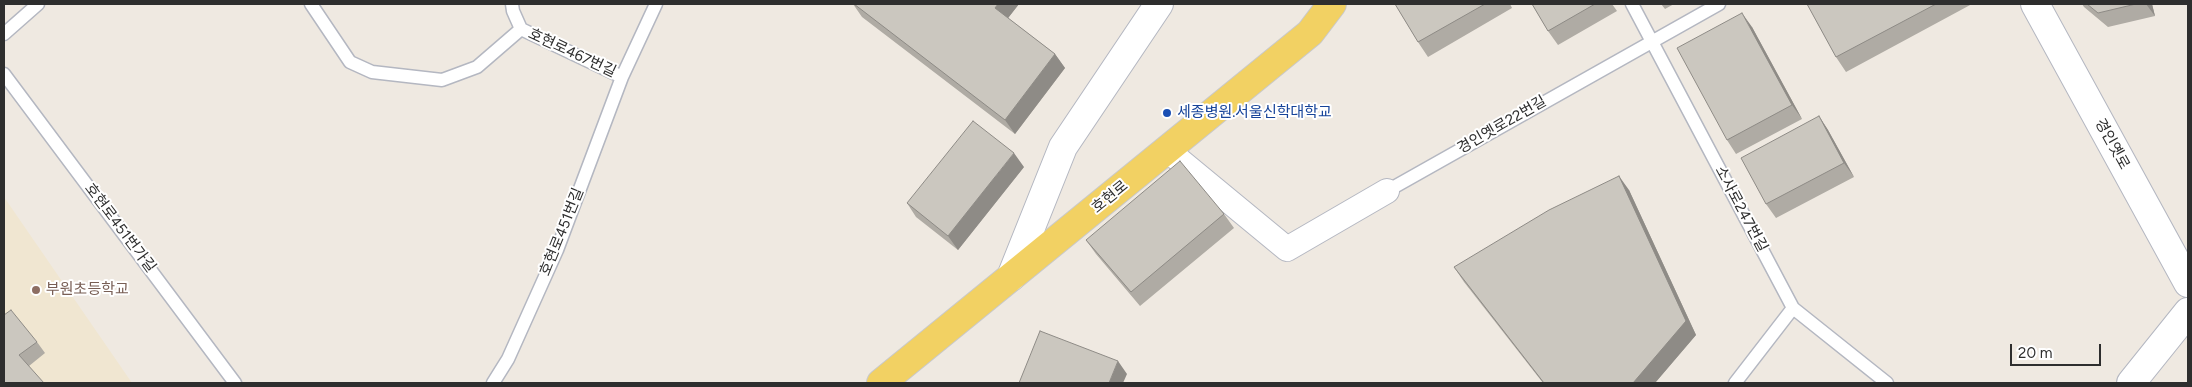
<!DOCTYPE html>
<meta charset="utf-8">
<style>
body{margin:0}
#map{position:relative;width:2192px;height:387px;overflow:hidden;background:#efe9e1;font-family:Figtree,sans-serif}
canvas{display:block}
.frame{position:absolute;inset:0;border:5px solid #2e2e2e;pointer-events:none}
.scale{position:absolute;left:2010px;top:344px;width:91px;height:22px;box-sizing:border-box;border:2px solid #2e2e2e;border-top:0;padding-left:6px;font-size:15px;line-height:18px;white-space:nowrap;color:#2e2e2e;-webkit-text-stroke:4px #fff;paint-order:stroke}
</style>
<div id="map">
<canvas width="2192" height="387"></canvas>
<div class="frame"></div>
<div class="scale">20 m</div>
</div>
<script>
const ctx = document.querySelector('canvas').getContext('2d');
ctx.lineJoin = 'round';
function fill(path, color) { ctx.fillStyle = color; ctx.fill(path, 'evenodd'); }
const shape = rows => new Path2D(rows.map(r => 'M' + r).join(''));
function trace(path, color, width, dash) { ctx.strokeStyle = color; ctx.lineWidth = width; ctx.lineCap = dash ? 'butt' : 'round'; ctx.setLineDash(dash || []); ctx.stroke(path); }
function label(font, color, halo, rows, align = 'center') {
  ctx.font = font + ' Figtree,"Noto Sans KR",sans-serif'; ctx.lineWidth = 4; ctx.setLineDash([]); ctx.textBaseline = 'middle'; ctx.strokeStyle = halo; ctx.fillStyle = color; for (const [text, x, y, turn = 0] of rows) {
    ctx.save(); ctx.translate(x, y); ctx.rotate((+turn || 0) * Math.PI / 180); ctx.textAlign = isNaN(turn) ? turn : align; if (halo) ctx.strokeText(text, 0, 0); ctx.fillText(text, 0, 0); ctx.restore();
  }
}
const education = shape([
 [4,197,132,383,4,383]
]);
const lane = shape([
 [311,4,350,62,372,72,442,80,477,67,521,29],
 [512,4,513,11,521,29,622,77],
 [1632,4,1793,308,1887,383],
 [4,34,38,4],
 [4,74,235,383],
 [1387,191,1719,4],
 [493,383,508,359,557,250,622,77,656,4],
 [1735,383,1793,308]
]);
const street = shape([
 [1167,150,1287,249,1387,191]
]);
const secondary = shape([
 [2035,4,2188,283],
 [1011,277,1063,147,1159,4],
 [2131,383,2188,312]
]);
const primary = shape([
 [881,383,1310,33,1332,4]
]);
const wall = shape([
 [853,4,1019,4,1008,18,1055,54,1065,68,1015,134,862,17],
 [1395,4,1510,4,1512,8,1428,57,1418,42],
 [1532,4,1612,4,1617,11,1558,45,1548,31],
 [1661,4,1674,4,1665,9],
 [1807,4,1972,4,1846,72,1836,57],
 [2082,4,2152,4,2155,16,2108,27,2084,7],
 [1752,27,1802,119,1736,154,1727,140],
 [1819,116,1828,130,1854,177,1776,218,1766,204],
 [1024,167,958,250,916,217,907,203],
 [1629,190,1696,335,1655,383,1543,383,1464,282,1454,267],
 [1224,214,1234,228,1140,306,1096,254,1086,240],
 [4,315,37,342,45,353,29,366,4,383]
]);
const shadedWall = shape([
 [998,4,1019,4,1005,22,995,8],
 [2146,4,2152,4,2155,16],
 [1742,13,1752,27,1802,119,1792,105],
 [1055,54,1065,68,1015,134,1005,120],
 [1819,116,1828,130,1854,177,1844,163],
 [1014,153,1024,167,958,250,948,236],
 [1619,176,1629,190,1696,335,1655,383,1633,383],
 [1118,361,1127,374,1123,383,1109,383]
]);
const building = shape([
 [854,4,998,4,995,8,1055,54,1005,120,854,4],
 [1395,4,1485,4,1418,42,1395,4],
 [1532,4,1595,4,1548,31,1532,4],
 [1807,4,1936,4,1836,57,1807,4],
 [2087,4,2136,4,2098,13,2087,4],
 [1742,13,1792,105,1727,140,1677,48,1742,13],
 [1819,116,1844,163,1766,204,1741,158,1819,116],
 [973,121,1014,153,948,236,907,203,973,121],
 [1180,161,1224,214,1131,292,1086,240,1180,161],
 [1619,176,1686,321,1633,383,1544,383,1454,267,1549,210,1619,176],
 [11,310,37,342,19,355,44,383,4,383,4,315,11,310],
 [1040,331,1118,361,1109,383,1019,383,1040,331]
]);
const markers = [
 [1167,113,5,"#1a4fb4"],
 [36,290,5,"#8d6e63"]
];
const streetNames = [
 ["호현로467번길",572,53,25],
 ["경인옛로22번길",1502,125,-30],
 ["경인옛로",2112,144,61],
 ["호현로",1110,197,-39],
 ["소사로247번길",1741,209,62],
 ["호현로451번가길",120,228,53],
 ["호현로451번길",562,232,-68]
];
const transitNames = [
 ["세종병원.서울신학대학교",1177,113]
];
const educationNames = [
 ["부원초등학교",46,290]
];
fill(education, '#f0e6d1');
trace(lane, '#b4b7c1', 15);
trace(street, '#b4b7c1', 26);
trace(secondary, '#b4b7c1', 30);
trace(primary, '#c9c9c9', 30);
trace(lane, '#fff', 12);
trace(street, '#fff', 24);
trace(secondary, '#fff', 28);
trace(primary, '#f2d163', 28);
fill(wall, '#afaba4');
fill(shadedWall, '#8e8b86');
fill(building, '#cbc7bf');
trace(building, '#8e8b86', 1);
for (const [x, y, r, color] of markers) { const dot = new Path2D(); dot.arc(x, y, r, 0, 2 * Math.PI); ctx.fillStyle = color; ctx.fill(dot); trace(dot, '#fff', 2); }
label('15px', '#2e2e2e', '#fff', streetNames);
label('15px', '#164399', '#fff', transitNames, 'left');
label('15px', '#785e54', '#fff', educationNames, 'left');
</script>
